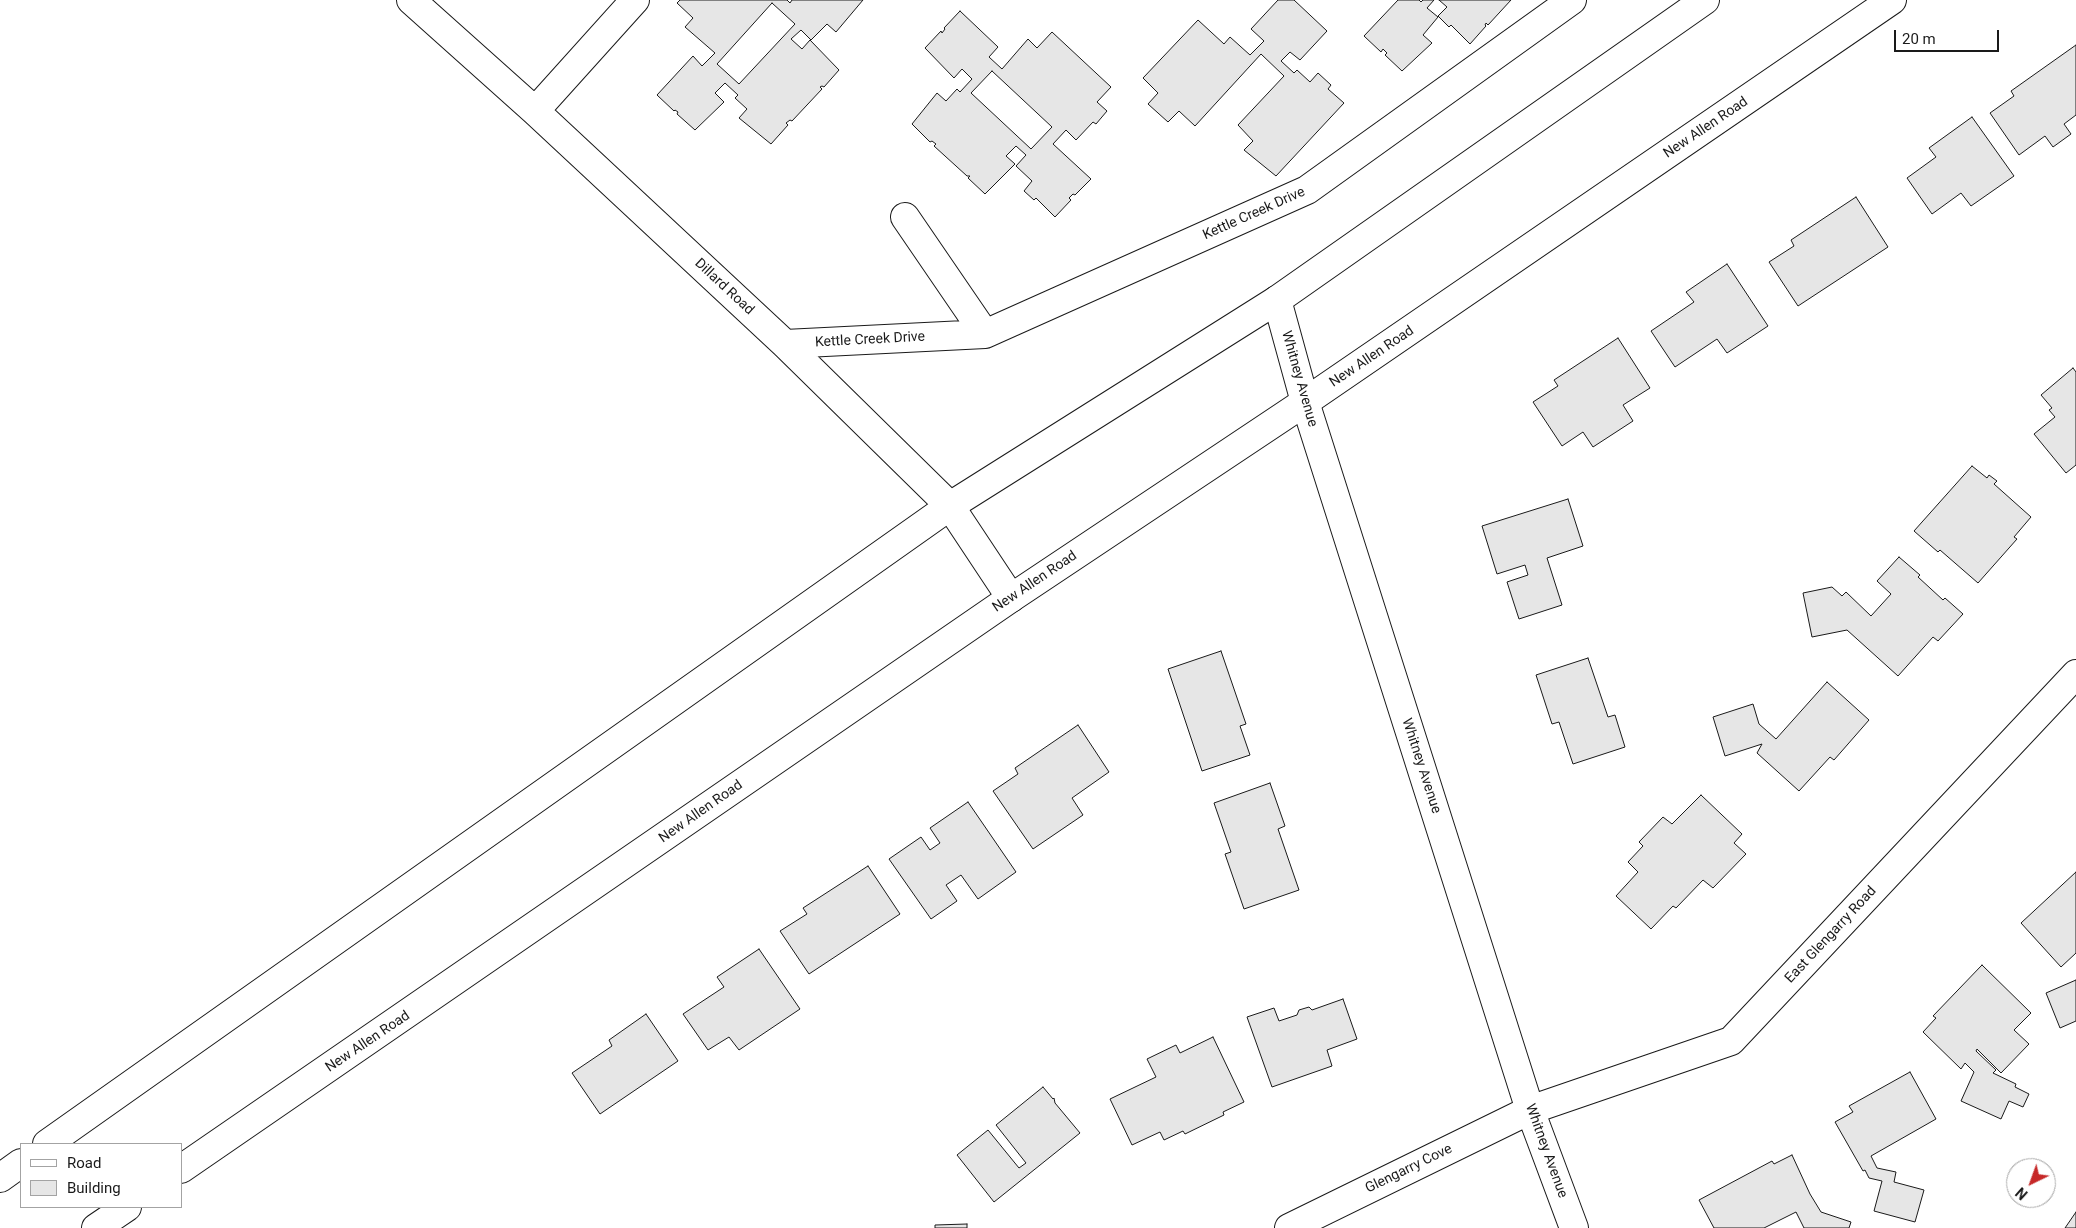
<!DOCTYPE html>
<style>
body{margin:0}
#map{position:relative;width:2076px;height:1228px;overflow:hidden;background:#fff;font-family:Roboto,sans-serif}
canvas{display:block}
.legend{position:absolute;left:20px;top:1143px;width:162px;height:65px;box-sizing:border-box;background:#fff;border:1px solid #a3a3a3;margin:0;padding:6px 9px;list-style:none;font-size:15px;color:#1a1a1a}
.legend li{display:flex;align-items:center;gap:10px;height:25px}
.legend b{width:25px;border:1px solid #a3a3a3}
.north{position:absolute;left:2006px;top:1158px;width:50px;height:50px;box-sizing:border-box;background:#fff;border:1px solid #a3a3a3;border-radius:50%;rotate:222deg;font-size:14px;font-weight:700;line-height:20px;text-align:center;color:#1a1a1a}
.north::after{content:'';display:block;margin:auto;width:18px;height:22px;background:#c62828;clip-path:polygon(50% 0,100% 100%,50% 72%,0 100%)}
.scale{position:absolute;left:1894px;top:30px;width:105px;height:22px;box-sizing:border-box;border:2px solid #1a1a1a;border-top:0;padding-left:6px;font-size:15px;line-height:18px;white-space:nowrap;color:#1a1a1a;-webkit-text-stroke:4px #fff;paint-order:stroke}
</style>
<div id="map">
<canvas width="2076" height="1228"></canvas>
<ul class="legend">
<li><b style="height:6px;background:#fff"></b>Road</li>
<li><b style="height:14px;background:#e6e6e6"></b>Building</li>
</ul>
<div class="north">N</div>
<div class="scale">20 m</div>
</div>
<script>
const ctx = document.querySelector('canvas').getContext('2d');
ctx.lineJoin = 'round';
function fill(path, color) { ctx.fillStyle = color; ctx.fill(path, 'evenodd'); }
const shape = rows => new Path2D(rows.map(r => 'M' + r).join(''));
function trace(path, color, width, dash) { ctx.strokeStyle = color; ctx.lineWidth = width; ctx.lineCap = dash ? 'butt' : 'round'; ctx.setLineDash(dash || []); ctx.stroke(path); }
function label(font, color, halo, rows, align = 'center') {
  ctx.font = font + ' Roboto,sans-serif'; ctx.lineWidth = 4; ctx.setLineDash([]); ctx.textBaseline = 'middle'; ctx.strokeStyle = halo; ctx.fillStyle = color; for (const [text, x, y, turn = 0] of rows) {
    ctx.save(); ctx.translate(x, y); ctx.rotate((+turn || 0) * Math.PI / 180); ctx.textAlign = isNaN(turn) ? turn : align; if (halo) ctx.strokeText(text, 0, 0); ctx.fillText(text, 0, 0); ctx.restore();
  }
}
const building = shape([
 [680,0,787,0,790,3,792,0,863,0,836,32,827,24,811,40,801,30,791,39,802,49,810,40,839,70,824,87,822,86,820,87,822,89,792,121,790,120,786,123,788,125,771,144,739,118,747,109,735,98,738,95,725,83,715,93,724,102,695,130,677,114,678,112,675,110,674,111,657,95,693,56,702,66,715,53,685,27,693,18,677,3,680,0],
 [772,3,795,24,739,84,717,64,772,3],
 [1278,0,1294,0,1327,31,1300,60,1290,52,1281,61,1294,73,1297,70,1310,82,1318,73,1331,85,1328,89,1344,103,1276,176,1244,150,1253,141,1238,125,1284,76,1261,54,1195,126,1179,111,1168,122,1148,104,1158,93,1143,78,1198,20,1224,44,1230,37,1250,55,1264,41,1251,29,1278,0],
 [1398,0,1419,0,1421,2,1423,0,1434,0,1427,8,1438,17,1423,35,1432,43,1402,71,1385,55,1387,53,1383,49,1381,52,1364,36,1398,0],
 [1439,0,1511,0,1488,25,1486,23,1485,25,1486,26,1470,44,1451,25,1449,27,1438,16,1447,7,1439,0],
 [960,11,998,47,989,57,1002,69,1028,39,1037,48,1052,32,1111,87,1097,102,1107,111,1096,124,1093,122,1076,140,1066,130,1053,144,1091,179,1075,195,1073,194,1069,198,1071,200,1055,217,1036,198,1034,200,1024,191,1032,181,1016,166,1026,155,1016,146,1006,156,1015,164,985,194,968,178,970,176,967,176,934,146,936,144,932,141,930,142,912,124,937,93,946,101,957,89,960,92,972,79,962,69,954,78,925,48,941,31,942,33,945,29,944,28,960,11],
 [992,71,1052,127,1031,149,971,93,992,71],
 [2076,45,2076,115,2064,124,2071,134,2053,147,2045,136,2019,155,1990,113,2014,96,2011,91,2076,45],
 [1972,117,2014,176,1971,206,1961,193,1932,214,1907,178,1936,157,1929,148,1972,117],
 [1856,197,1888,247,1798,306,1769,262,1794,246,1791,240,1856,197],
 [1727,264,1768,326,1727,353,1717,339,1675,367,1651,331,1694,302,1686,292,1727,264],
 [1618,338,1650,388,1623,405,1633,421,1593,447,1583,432,1562,446,1533,402,1558,386,1554,380,1618,338],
 [2073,368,2076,372,2076,465,2066,473,2034,434,2055,417,2049,410,2052,408,2041,395,2073,368],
 [1972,466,1987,478,1989,475,1997,481,1994,484,2031,517,2014,537,2017,539,1978,583,1940,550,1938,552,1914,531,1972,466],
 [1568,499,1583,546,1547,558,1562,605,1519,619,1507,582,1528,575,1525,565,1497,574,1482,526,1568,499],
 [1899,557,1920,575,1918,577,1943,600,1945,598,1963,614,1938,641,1933,637,1898,676,1847,630,1812,637,1803,593,1832,587,1842,596,1846,592,1871,616,1891,594,1877,581,1899,557],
 [1221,651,1246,724,1240,726,1250,755,1202,771,1168,669,1221,651],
 [1588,658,1608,717,1615,715,1625,747,1573,764,1559,722,1552,724,1536,675,1588,658],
 [1827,682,1869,720,1834,760,1830,757,1799,791,1757,753,1762,744,1725,756,1713,717,1753,704,1759,724,1776,739,1827,682],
 [1078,725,1109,772,1072,798,1083,815,1033,849,993,791,1018,774,1015,768,1078,725],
 [1270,783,1285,826,1278,829,1299,890,1244,909,1225,854,1231,852,1214,803,1270,783],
 [1701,795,1742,834,1734,843,1746,854,1713,888,1703,880,1676,908,1673,906,1651,929,1616,896,1638,872,1628,862,1643,846,1639,842,1663,817,1672,824,1701,795],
 [968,802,1016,872,978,899,961,875,946,885,957,901,931,919,889,859,921,837,930,850,940,843,930,828,968,802],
 [868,866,900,914,809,974,780,931,807,914,803,908,868,866],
 [2076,872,2076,953,2061,967,2021,923,2076,872],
 [759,949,800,1009,739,1050,729,1037,708,1050,683,1014,724,987,717,977,759,949],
 [1982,965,2031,1013,2014,1030,2029,1044,2001,1073,1977,1049,1976,1051,1996,1070,1993,1073,2016,1084,2015,1087,2029,1094,2023,1107,2009,1101,2001,1119,1961,1101,1974,1072,1965,1063,1961,1069,1923,1032,1936,1018,1933,1016,1982,965],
 [2076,980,2076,1021,2060,1028,2046,993,2076,980],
 [1343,999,1357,1039,1327,1050,1332,1066,1272,1087,1247,1017,1274,1008,1279,1021,1297,1015,1299,1010,1309,1007,1312,1010,1343,999],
 [646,1014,678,1061,600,1114,572,1073,612,1046,609,1040,646,1014],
 [1213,1037,1244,1102,1223,1112,1224,1115,1185,1134,1183,1131,1164,1140,1160,1132,1132,1145,1110,1099,1156,1077,1147,1059,1176,1045,1180,1053,1213,1037],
 [1910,1072,1936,1119,1871,1156,1877,1168,1896,1172,1894,1182,1924,1190,1915,1222,1874,1211,1882,1181,1869,1178,1865,1170,1863,1171,1835,1122,1853,1112,1849,1106,1910,1072],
 [1043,1087,1053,1099,1054,1098,1055,1103,1080,1133,994,1202,957,1155,988,1130,1019,1168,1026,1163,996,1125,1043,1087],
 [1792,1155,1810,1194,1821,1212,1851,1222,1849,1228,1804,1228,1796,1212,1764,1228,1714,1228,1699,1200,1772,1161,1774,1164,1792,1155],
 [2076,1212,2076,1228,2065,1228,2076,1212],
 [967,1224,967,1228,935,1228,935,1225,967,1224]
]);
const minor = shape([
 [411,0,535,111,785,344,950,506,1011,598],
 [535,111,635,0],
 [905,217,985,334],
 [1277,300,1305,402,1530,1110,1574,1228],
 [785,344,985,334,1307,190,1572,0],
 [1289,1228,1530,1110,1731,1041,2076,674]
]);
const major = shape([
 [47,1144,950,506,1277,300,1705,0],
 [181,1169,1011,598,1305,402,1892,0],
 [0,1178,21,1163],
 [96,1228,127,1207]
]);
const streetNames = [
 ["New Allen Road",1706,128,-34],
 ["Kettle Creek Drive",1254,214,-24],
 ["Dillard Road",724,287,43],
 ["Kettle Creek Drive",870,340,-3],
 ["New Allen Road",1372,357,-34],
 ["Whitney Avenue",1299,379,74],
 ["New Allen Road",1035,582,-34],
 ["Whitney Avenue",1421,766,72],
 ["New Allen Road",701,812,-35],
 ["East Glengarry Road",1831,935,-47],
 ["New Allen Road",368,1042,-34],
 ["Whitney Avenue",1546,1151,70],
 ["Glengarry Cove",1409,1169,-26]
];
fill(building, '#e6e6e6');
trace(building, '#1a1a1a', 1);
trace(minor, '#1a1a1a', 30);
trace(major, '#1a1a1a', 30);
trace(minor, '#fff', 28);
trace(major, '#fff', 28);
label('14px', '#1a1a1a', '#fff', streetNames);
</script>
